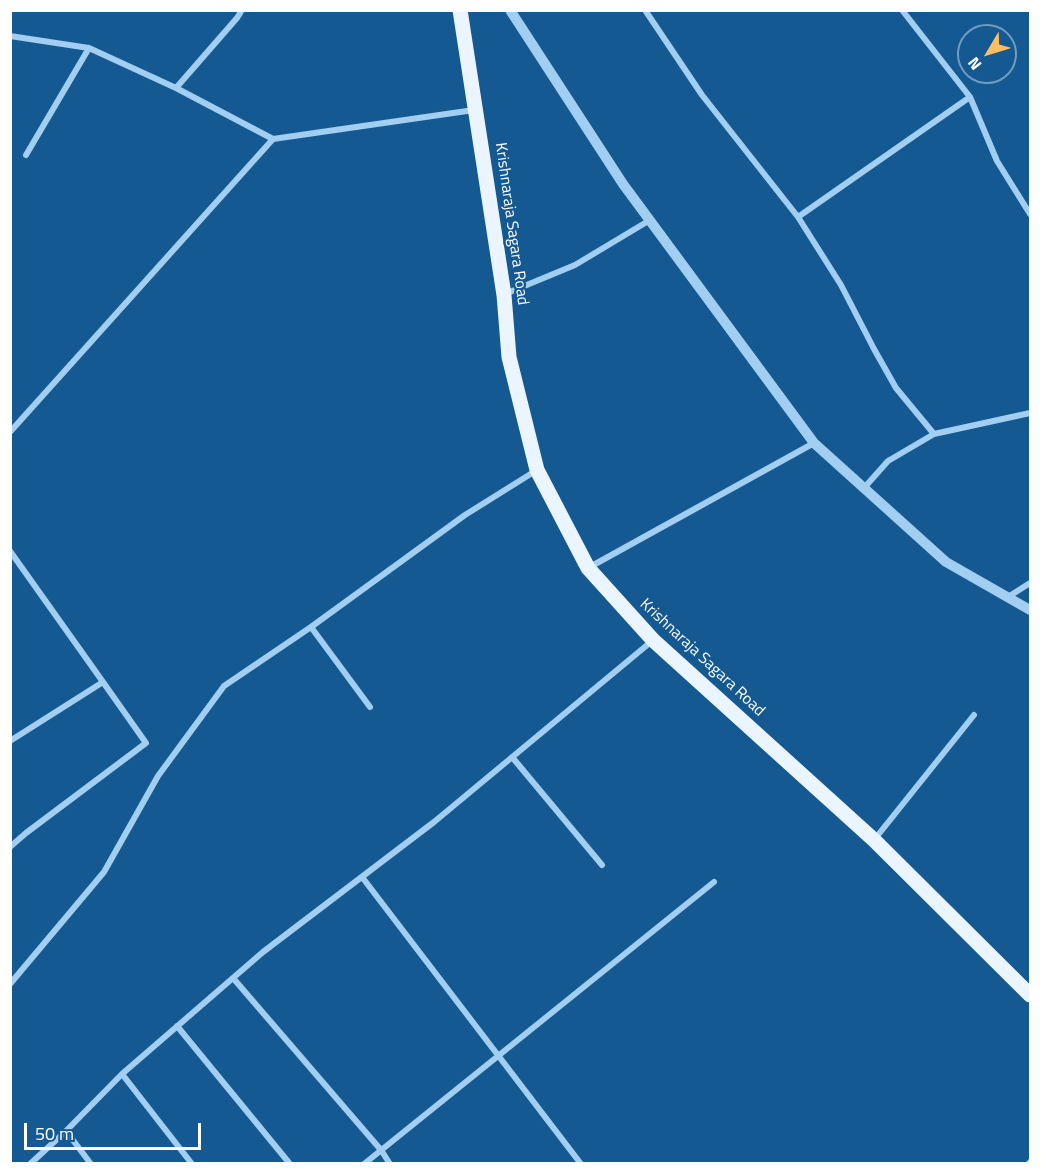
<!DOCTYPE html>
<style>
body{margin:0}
#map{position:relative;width:1041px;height:1174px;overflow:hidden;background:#145991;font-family:"Titillium Web",sans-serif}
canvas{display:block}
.frame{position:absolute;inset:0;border:12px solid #fff;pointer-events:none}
.north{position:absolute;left:957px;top:24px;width:60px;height:60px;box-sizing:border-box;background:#145991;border:2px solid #729bbd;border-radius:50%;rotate:232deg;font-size:16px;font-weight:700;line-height:24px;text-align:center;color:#fff}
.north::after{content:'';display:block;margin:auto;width:21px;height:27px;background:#ffbf61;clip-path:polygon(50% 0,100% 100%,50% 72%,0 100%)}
.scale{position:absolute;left:24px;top:1123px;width:177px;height:27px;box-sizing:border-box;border:3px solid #fff;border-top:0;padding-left:8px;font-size:18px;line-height:21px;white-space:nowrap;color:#fff;-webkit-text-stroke:4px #145991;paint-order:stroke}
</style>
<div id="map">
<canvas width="1041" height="1174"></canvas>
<div class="frame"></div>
<div class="north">N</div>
<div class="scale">50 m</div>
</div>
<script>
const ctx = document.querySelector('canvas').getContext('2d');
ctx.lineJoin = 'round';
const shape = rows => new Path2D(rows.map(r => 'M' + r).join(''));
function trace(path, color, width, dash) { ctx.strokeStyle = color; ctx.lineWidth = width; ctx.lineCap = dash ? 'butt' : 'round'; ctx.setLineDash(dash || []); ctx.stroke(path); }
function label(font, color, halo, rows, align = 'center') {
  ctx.font = font + ' "Titillium Web",sans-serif'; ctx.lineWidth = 5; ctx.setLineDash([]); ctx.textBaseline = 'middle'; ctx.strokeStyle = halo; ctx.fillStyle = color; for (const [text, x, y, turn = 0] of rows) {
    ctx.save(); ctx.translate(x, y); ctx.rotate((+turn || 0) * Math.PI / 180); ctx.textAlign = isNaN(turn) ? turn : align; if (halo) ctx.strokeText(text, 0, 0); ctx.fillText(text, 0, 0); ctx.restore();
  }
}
const minor = shape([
 [645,10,702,95,798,217,841,285,874,349,896,388,934,434],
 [902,10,970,97,997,161,1030,214],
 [10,36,89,48,176,88,273,139,474,110],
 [176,88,237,18,242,10],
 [26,155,89,48],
 [798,217,970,97],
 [505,294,575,265,650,220],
 [10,432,273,139],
 [864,488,888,461,934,434,1030,413],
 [10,551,103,682,10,741],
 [588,568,814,443],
 [1008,597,1030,583],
 [311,627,370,707],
 [512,757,602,865],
 [874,840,974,715],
 [10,847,26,833,146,743,103,682],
 [362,877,581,1164],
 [233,978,381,1150,390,1164],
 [10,984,104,872,158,776,224,686,311,627,465,515,537,470],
 [177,1026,290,1164],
 [122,1074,192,1164],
 [66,1131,91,1164],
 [30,1164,66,1131,122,1074,263,952,434,822,652,641],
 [364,1164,714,882],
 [1028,1164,1030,1162]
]);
const tertiary = shape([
 [510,10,623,184,814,443,946,562,1030,610]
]);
const primary = shape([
 [460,10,504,295,509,357,537,470,588,568,653,640,874,840,1030,995]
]);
const streetNames = [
 ["Krishnaraja Sagara Road",511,224,82],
 ["Krishnaraja Sagara Road",702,658,43]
];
trace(minor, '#a1cef1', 6);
trace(tertiary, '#a1cef1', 10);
trace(primary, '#ebf5ff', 15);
label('16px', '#fff', '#145991', streetNames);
</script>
